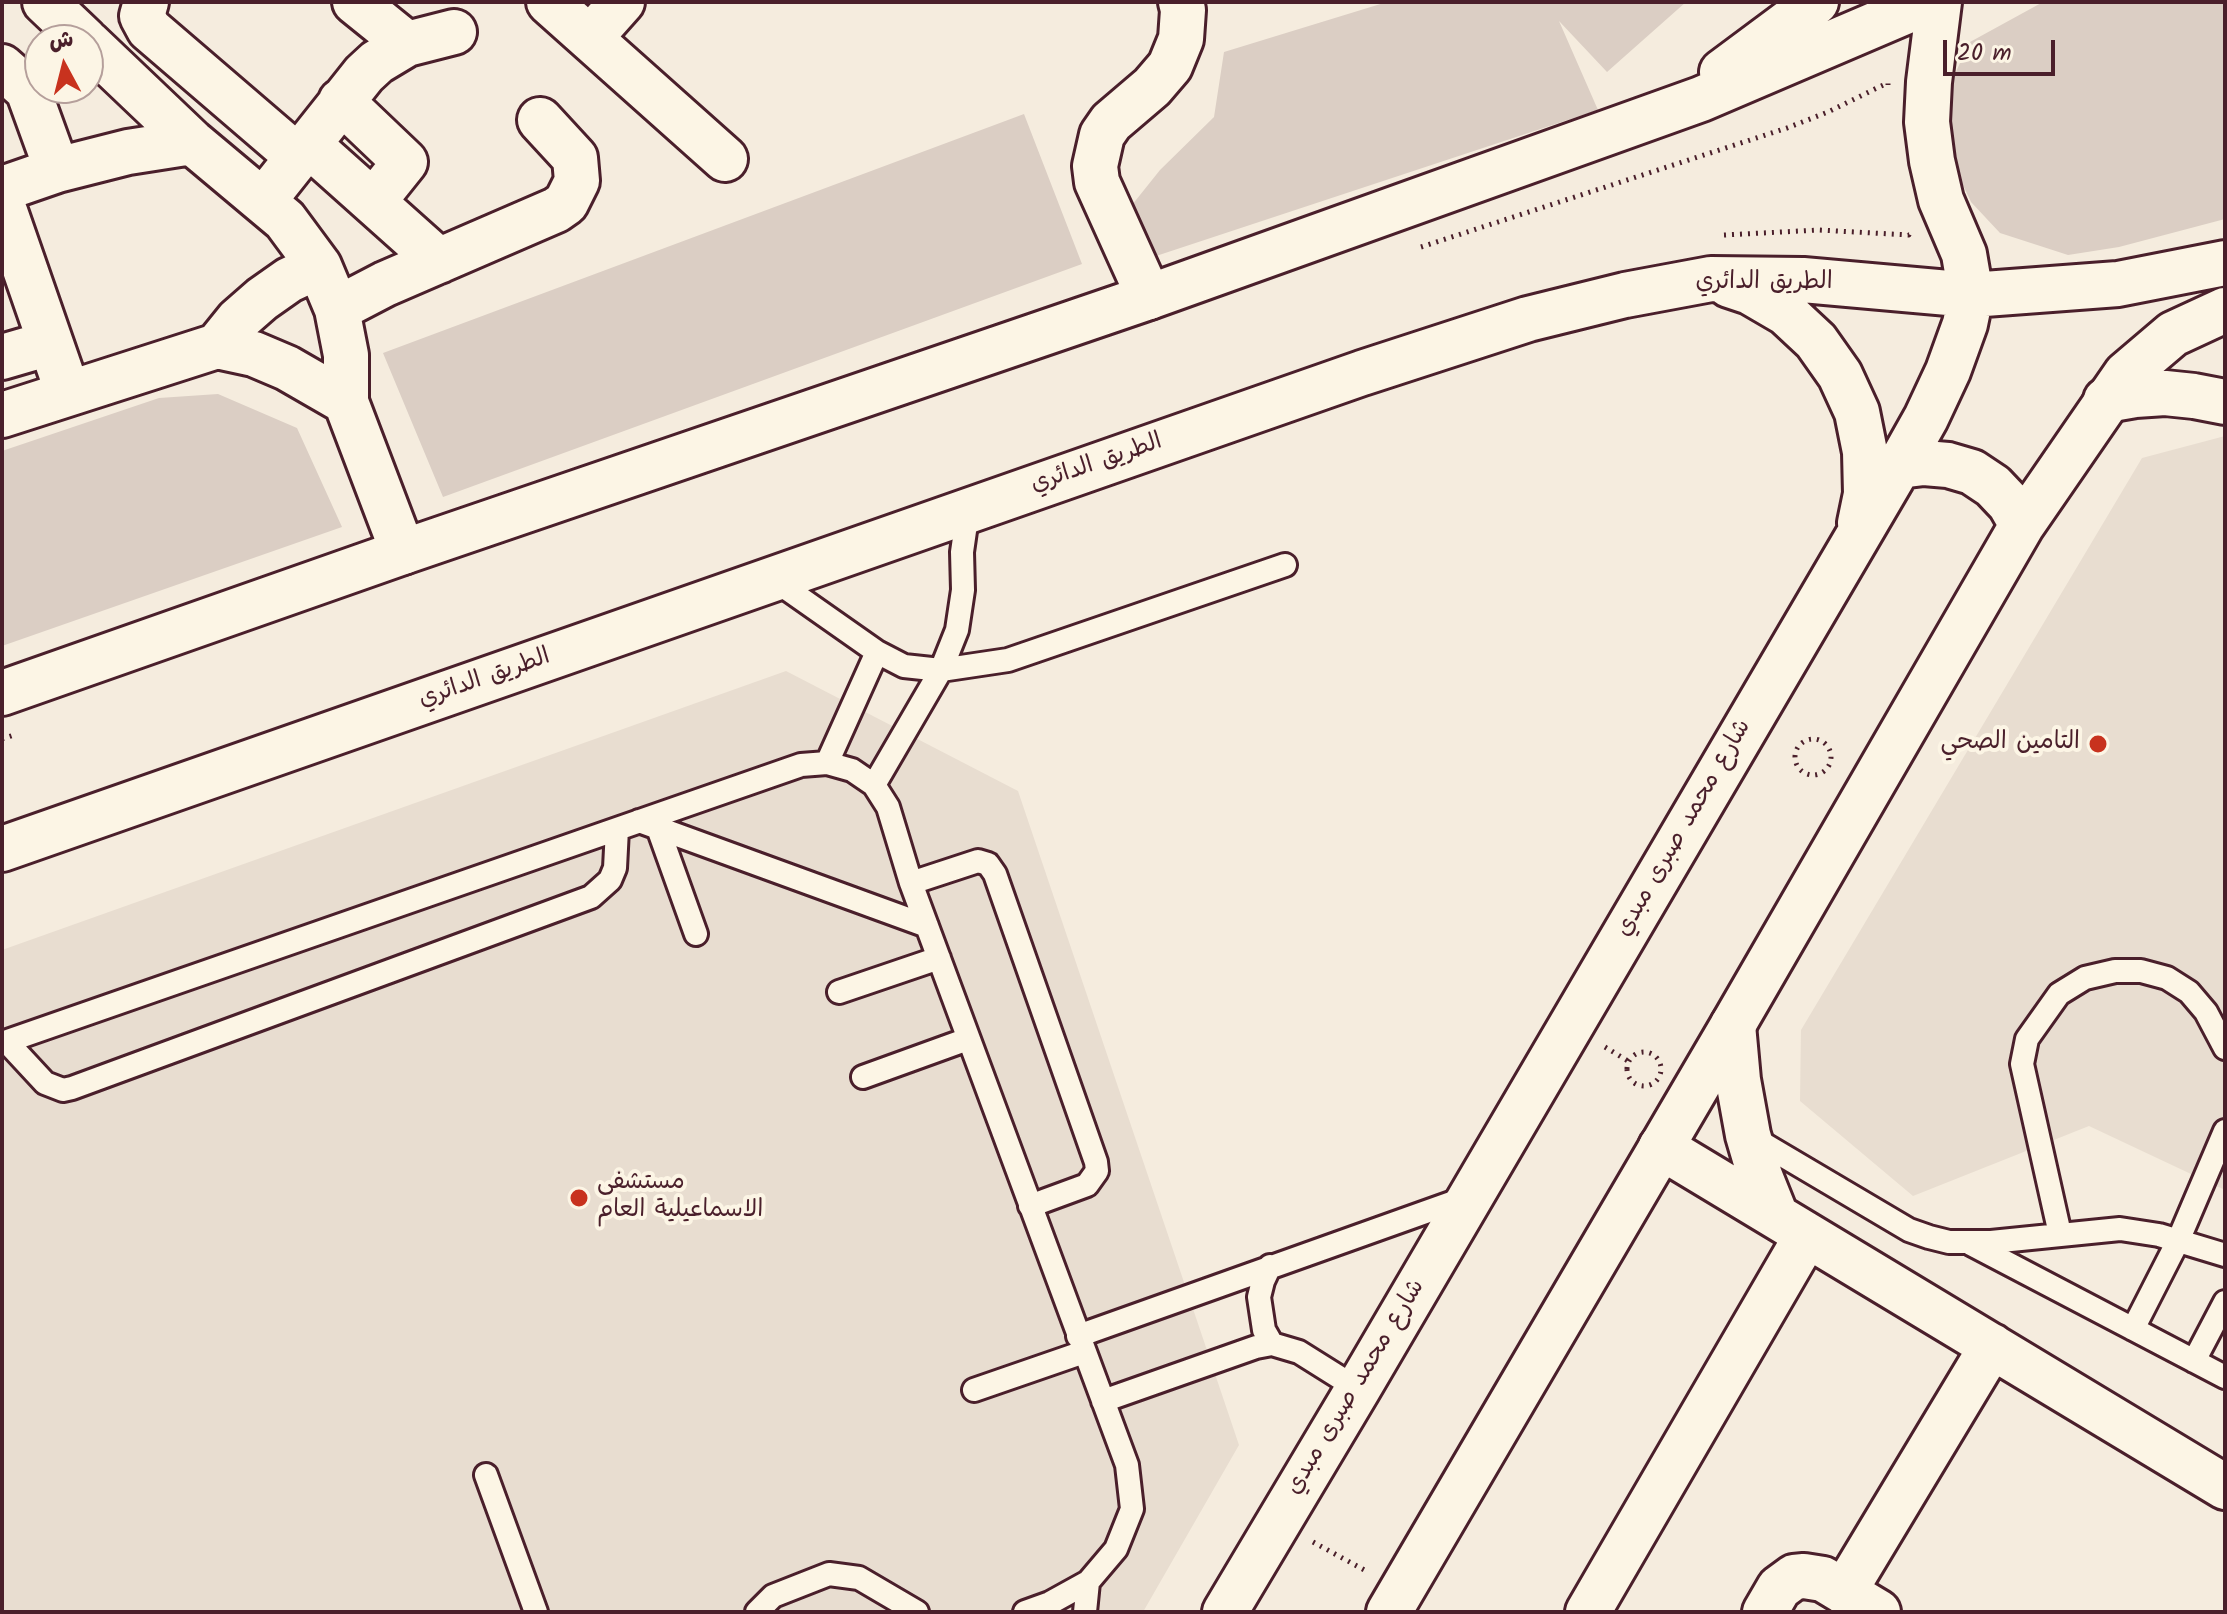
<!DOCTYPE html>
<meta charset="utf-8">
<style>
body{margin:0}
#map{position:relative;width:2227px;height:1614px;overflow:hidden;background:#f5ecde;font-family:Kalam,"Playpen Sans Arabic",sans-serif}
canvas{display:block}
.frame{position:absolute;inset:0;border:4px solid #4a1f2b;pointer-events:none}
.north{position:absolute;left:24px;top:24px;width:80px;height:80px;box-sizing:border-box;background:#fcf5e5;border:2px solid #b59f9b;border-radius:50%;rotate:353deg;font-size:22px;font-weight:700;line-height:32px;text-align:center;color:#4a1f2b}
.north::after{content:'';display:block;margin:auto;width:28px;height:36px;background:#c8321e;clip-path:polygon(50% 0,100% 100%,50% 72%,0 100%)}
.scale{position:absolute;left:1943px;top:40px;width:112px;height:36px;box-sizing:border-box;border:4px solid #4a1f2b;border-top:0;padding-left:10px;font-size:24px;line-height:28px;white-space:nowrap;color:#4a1f2b;-webkit-text-stroke:6px #fcf5e5;paint-order:stroke}
</style>
<div id="map">
<canvas width="2227" height="1614"></canvas>
<div class="frame"></div>
<div class="north">ش</div>
<div class="scale">20 m</div>
</div>
<script>
const ctx = document.querySelector('canvas').getContext('2d');
ctx.lineJoin = 'round';
function fill(path, color) { ctx.fillStyle = color; ctx.fill(path, 'evenodd'); }
const shape = rows => new Path2D(rows.map(r => 'M' + r).join(''));
function trace(path, color, width, dash) { ctx.strokeStyle = color; ctx.lineWidth = width; ctx.lineCap = dash ? 'butt' : 'round'; ctx.setLineDash(dash || []); ctx.stroke(path); }
function label(font, color, halo, rows, align = 'center') {
  ctx.font = font + ' Kalam,"Playpen Sans Arabic",sans-serif'; ctx.lineWidth = 8; ctx.setLineDash([]); ctx.textBaseline = 'middle'; ctx.strokeStyle = halo; ctx.fillStyle = color; for (const [text, x, y, turn = 0] of rows) {
    ctx.save(); ctx.translate(x, y); ctx.rotate((+turn || 0) * Math.PI / 180); ctx.textAlign = isNaN(turn) ? turn : align; if (halo) ctx.strokeText(text, 0, 0); ctx.fillText(text, 0, 0); ctx.restore();
  }
}
const built = shape([
 [2225,436,2225,1190,2089,1126,1913,1196,1800,1101,1801,1030,2142,458],
 [786,671,1018,791,1239,1445,1143,1612,2,1612,2,950]
]);
const green = shape([
 [1387,2,1686,2,1607,72,1559,21,1598,110,1150,258,1132,205,1160,170,1214,117,1224,52],
 [2043,2,2225,2,2225,219,2119,247,2068,255,2000,233,1971,202,1953,164,1946,122,1952,80,1970,42],
 [1024,114,1082,264,443,497,383,353],
 [218,394,297,428,342,527,2,646,2,451,159,398]
]);
const path = shape([
 [1724,235,1819,230,1909,235,1911,231],
 [1421,247,1787,128,1828,112,1879,87,1888,83,1888,85],
 [2,739,17,734],
 '1795 757a18 18 0 1 1 36 0a18 18 0 1 1-36 0Z',
 [1605,1047,1628,1061],
 '1627 1069a17 17 0 1 1 34 0a17 17 0 1 1-34 0Z',
 [1313,1542,1368,1572]
]);
const service = shape([
 [773,579,877,652,904,666,941,670,1008,660,1285,565],
 [827,763,877,652],
 [874,785,941,670,957,630,963,590,962,552,968,510],
 [639,821,927,926],
 [658,828,696,934],
 [911,883,978,861,988,864,995,874,1096,1162,1097,1171,1087,1185,1030,1206],
 [839,992,939,958],
 [7,1042,45,1083,63,1090,72,1088,591,897,610,880,615,868,617,829],
 [2,1043,801,765,827,763,852,770,874,785,888,807,911,883,1127,1465,1132,1509,1116,1549,1088,1582,1050,1603,1025,1612],
 [863,1077,968,1039],
 [1750,1136,1909,1230,1929,1237,1949,1242,1991,1242,2120,1229,2159,1235,2225,1255],
 [2060,1234,2022,1064,2027,1039,2059,994,2085,978,2115,971,2141,971,2167,978,2189,992,2206,1012,2225,1048],
 [1971,1244,2225,1377],
 [1270,1266,1263,1281,1259,1297,1264,1330,1272,1344],
 [2133,1329,2178,1241,2225,1131],
 [1078,1336,1465,1198],
 [2194,1361,2225,1302],
 [974,1390,1084,1352],
 [1103,1401,1256,1347,1272,1344,1299,1352,1358,1389],
 [486,1475,536,1612],
 [757,1612,773,1596,829,1574,859,1578,917,1612],
 [1085,1612,1088,1582]
]);
const minor = shape([
 [45,2,85,40],
 [146,2,142,16,149,29,298,157],
 [355,2,407,44],
 [549,2,725,159],
 [590,38,622,2],
 [88,43,192,142,285,220,319,266,337,309,346,355,346,402,403,552],
 [2,67,28,90,57,170],
 [341,101,405,162,373,202],
 [308,144,439,261],
 [2,189,57,170,128,152,192,142],
 [264,200,364,74,377,62,407,44,454,32],
 [2,203,68,393],
 [1149,297,1097,182,1095,166,1102,135,1111,122,1152,87,1170,66,1181,39,1183,10,1181,2],
 [337,309,385,284,556,210,566,203,577,181,575,158,540,120],
 [217,346,238,320,262,299,289,280,319,266],
 [2,357,50,343],
 [2,415,217,346,254,354,287,368,346,402],
 [1733,1025,1738,1080,1748,1135,1760,1176,1776,1216],
 [1661,1147,2225,1487],
 [1844,1592,1992,1346],
 [1588,1612,1807,1235],
 [1765,1612,1779,1588,1794,1577,1804,1576,1823,1579,1878,1612]
]);
const tertiary = shape([
 [2106,400,2135,395,2165,393,2194,396,2225,402]
]);
const primary = shape([
 [1722,72,1816,2],
 [1729,285,1750,292,1786,313,1816,341,1840,375,1857,412,1865,452,1866,494,1860,523],
 [1899,466,1924,463,1948,465,1972,472,1993,486,2010,504,2022,525],
 [2,693,403,552,1149,297,1701,99,1928,2],
 [2,849,1362,373,1528,319,1625,295,1711,279,1803,280,1971,295,2118,284,2225,263],
 [1225,1612,1358,1389,1899,466,1926,418,1948,371,1965,324,1971,295,1964,254,1941,200,1932,161,1927,122,1929,82,1939,2],
 [1389,1612,1733,1025,2022,525,2126,374,2173,334,2225,310]
]);
const markers = [
 [2098,744,10,"#c8321e"],
 [579,1198,10,"#c8321e"]
];
const streetNames = [
 ["الطريق الدائري",1764,284],
 ["الطريق الدائري",1097,465,-19],
 ["الطريق الدائري",485,680,-19],
 ["شارع محمد صبرى مبدي",1685,829,-60],
 ["شارع محمد صبرى مبدي",1357,1388,-59]
];
const poiNames = [
 ["التامين الصحي",2080,744],
 ["مستشفى",597,1184,"left"],
 ["الاسماعيلية العام",597,1212,"left"]
];
fill(built, '#e8ddd0');
fill(green, '#dbcec4');
trace(service, '#4a1f2b', 28);
trace(minor, '#4a1f2b', 50);
trace(tertiary, '#4a1f2b', 50);
trace(primary, '#4a1f2b', 50);
trace(path, '#4a1f2b', 5, [2, 6]);
trace(service, '#fcf5e5', 22);
trace(minor, '#fcf5e5', 44);
trace(tertiary, '#fcf5e5', 44);
trace(primary, '#fcf5e5', 44);
for (const [x, y, r, color] of markers) { const dot = new Path2D(); dot.arc(x, y, r, 0, 2 * Math.PI); ctx.fillStyle = color; ctx.fill(dot); trace(dot, '#fcf5e5', 3); }
label('24px', '#4a1f2b', '#fcf5e5', streetNames);
label('24px', '#4a1f2b', '#fcf5e5', poiNames, 'right');
</script>
